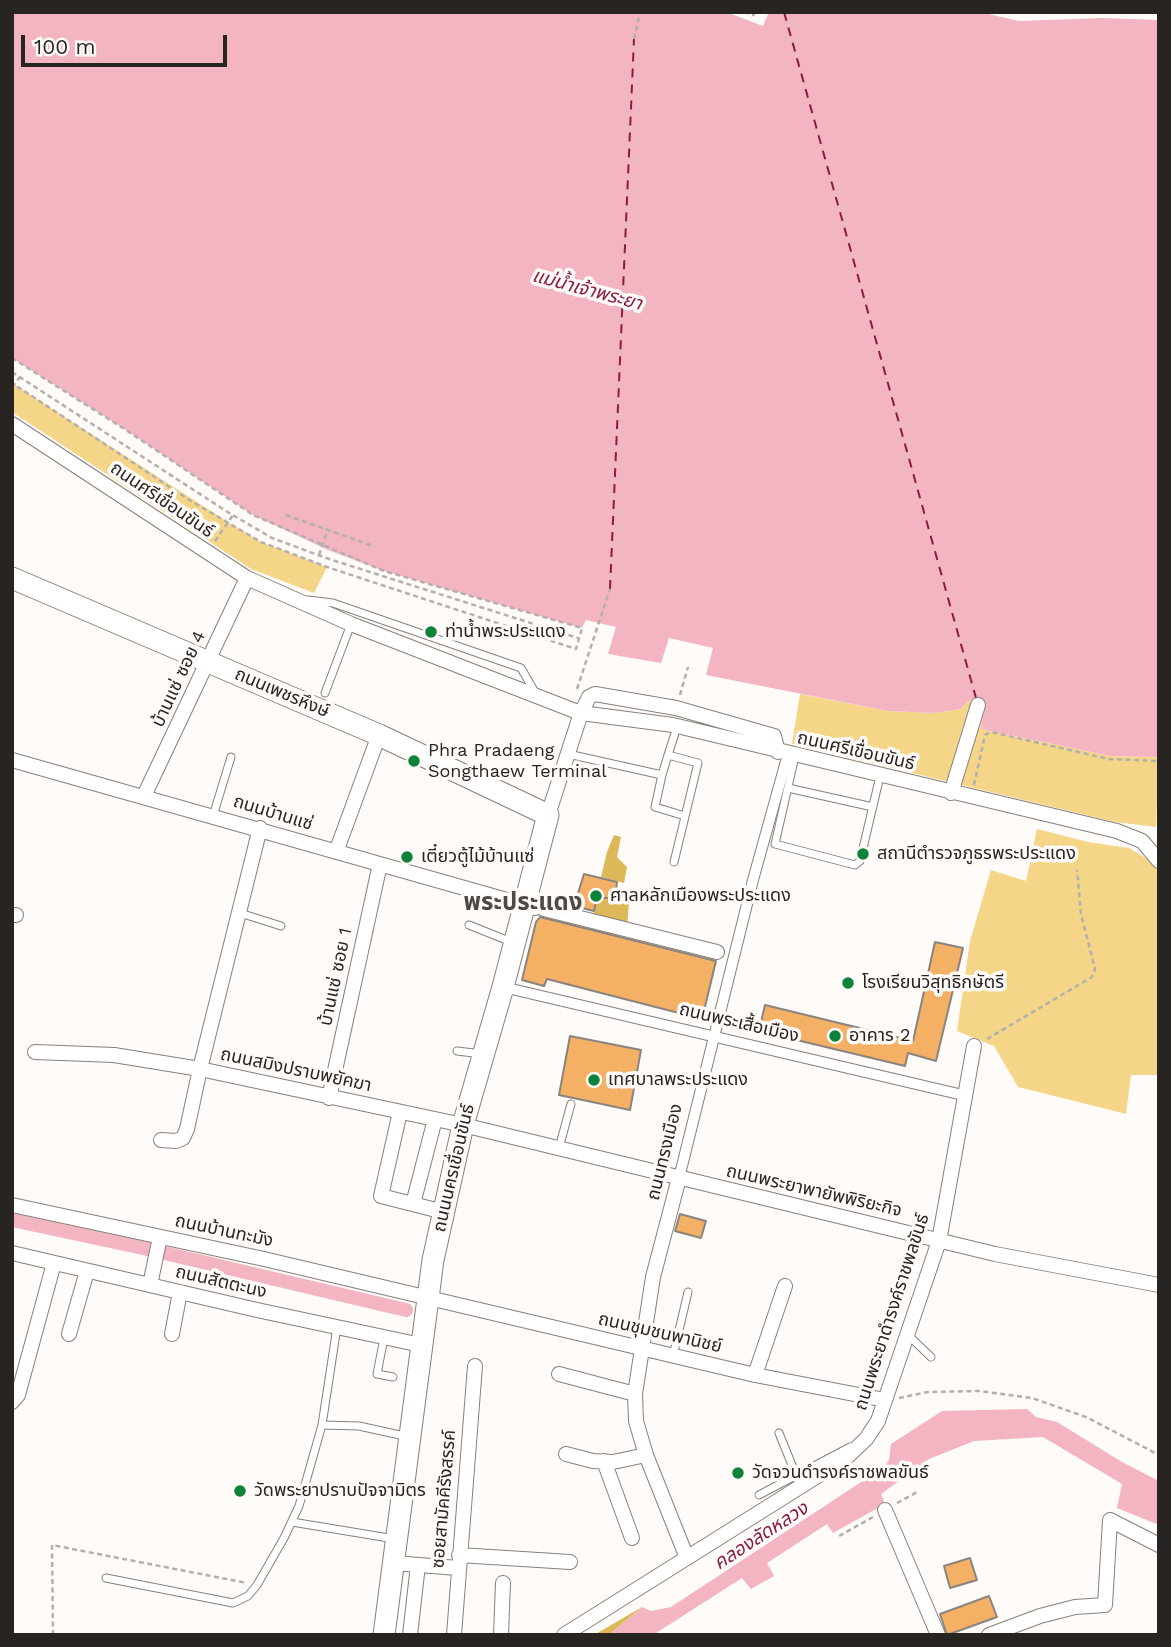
<!DOCTYPE html>
<meta charset="utf-8">
<style>
body{margin:0}
#map{position:relative;width:1171px;height:1647px;overflow:hidden;background:#fffbf9;font-family:"Work Sans",sans-serif}
canvas{display:block}
.frame{position:absolute;inset:0;border:14px solid #272422;pointer-events:none}
.scale{position:absolute;left:21px;top:35px;width:206px;height:32px;box-sizing:border-box;border:4px solid #272422;border-top:0;padding-left:9px;font-size:21px;line-height:24px;white-space:nowrap;color:#272422;-webkit-text-stroke:5px #fffbf9;paint-order:stroke}
</style>
<div id="map">
<canvas width="1171" height="1647"></canvas>
<div class="frame"></div>
<div class="scale">100 m</div>
</div>
<script>
const ctx = document.querySelector('canvas').getContext('2d');
ctx.lineJoin = 'round';
function fill(path, color) { ctx.fillStyle = color; ctx.fill(path, 'evenodd'); }
const shape = rows => new Path2D(rows.map(r => 'M' + r).join(''));
function trace(path, color, width, dash) { ctx.strokeStyle = color; ctx.lineWidth = width; ctx.lineCap = dash ? 'butt' : 'round'; ctx.setLineDash(dash || []); ctx.stroke(path); }
function label(font, color, halo, rows, align = 'center') {
  ctx.font = font + ' "Work Sans","Noto Sans Thai",sans-serif'; ctx.lineWidth = 7; ctx.setLineDash([]); ctx.textBaseline = 'middle'; ctx.strokeStyle = halo; ctx.fillStyle = color; for (const [text, x, y, turn = 0] of rows) {
    ctx.save(); ctx.translate(x, y); ctx.rotate((+turn || 0) * Math.PI / 180); ctx.textAlign = isNaN(turn) ? turn : align; if (halo) ctx.strokeText(text, 0, 0); ctx.fillText(text, 0, 0); ctx.restore();
  }
}
const green = shape([
 [12,383,228,522,261,542,327,567,314,593,251,569,12,412],
 [800,694,888,711,935,713,961,709,970,700,984,710,981,729,1110,756,1159,757,1156,827,1115,822,792,744],
 [1037,829,1088,842,1129,848,1159,866,1159,1075,1131,1075,1126,1114,1018,1087,994,1046,957,1031,970,941,991,870,1026,881]
]);
const forest = shape([
 [614,835,621,837,617,857,627,867,624,883,601,877,607,852],
 [597,897,629,903,627,926,593,916],
 [642,1607,609,1635,594,1635]
]);
const water = shape([
 [12,12,726,12,763,26,769,12,980,12,1019,21,1102,18,1159,20,1159,757,1110,756,981,729,984,710,970,700,961,709,935,713,888,711,706,675,713,648,669,638,661,663,608,654,616,627,586,620,582,628,384,571,328,550,253,515,126,430,12,358],
 [1027,1409,1036,1417,1057,1422,1122,1462,1159,1481,1159,1525,1117,1508,1122,1484,1043,1437,974,1441,929,1459,881,1494,885,1504,833,1533,827,1524,767,1563,774,1576,751,1589,742,1578,653,1635,609,1635,642,1607,651,1611,671,1607,884,1467,889,1460,891,1444,942,1411]
]);
const canal = shape([
 [12,1220,143,1248,406,1310]
]);
const ferry = shape([
 [784,12,976,698],
 [610,589,634,39]
]);
const building = shape([
 [584,874,617,882,615,899,597,897,594,911,574,906,584,874],
 [540,917,716,961,702,1019,547,979,544,986,522,980,536,922,540,917],
 [935,942,963,948,936,1061,908,1053,905,1066,759,1031,765,1005,913,1041,935,942],
 [570,1036,641,1050,630,1110,559,1095,570,1036],
 [680,1214,706,1221,701,1238,675,1231,680,1214],
 [970,1558,977,1580,950,1588,944,1566,970,1558],
 [989,1596,997,1617,947,1635,940,1614,989,1596]
]);
const path = shape([
 [744,12,753,15,756,12],
 [634,39,640,12],
 [12,358,126,430,253,515,384,571,582,628,576,649,327,567,261,542,191,501,12,383],
 [12,372,226,511,272,538,329,559,578,638],
 [12,387,20,377],
 [286,515,373,546],
 [215,541,233,515],
 [319,555,328,529],
 [577,689,610,589],
 [680,695,688,667],
 [974,785,985,735,991,732,1109,759,1159,761],
 [987,1039,1092,977,1095,969,1081,914,1077,870],
 [899,1398,928,1392,979,1391,1032,1398,1086,1417,1159,1455],
 [897,1503,919,1491],
 [839,1536,873,1517],
 [53,1635,52,1545,247,1583]
]);
const service = shape([
 [308,600,333,603,521,668,536,694],
 [325,693,351,624],
 [568,754,662,775,655,807,685,816],
 [795,756,775,844,855,865,860,861,880,776],
 [662,775,668,755],
 [788,788,873,807],
 [213,816,231,757],
 [674,862,698,763,668,755,677,727],
 [240,913,281,926],
 [469,925,514,943],
 [457,1051,482,1054],
 [559,1148,571,1104],
 [908,1335,931,1357],
 [384,1338,377,1374,393,1377],
 [673,1356,688,1292],
 [322,1425,337,1327],
 [779,1433,796,1475],
 [759,1495,850,1447],
 [292,1522,395,1539],
 [106,1578,233,1603,248,1596,257,1585,284,1538,299,1506,322,1425,359,1426,409,1437]
]);
const pedestrian = shape([
 [503,987,967,1096],
 [679,1178,753,880,788,754]
]);
const minor = shape([
 [12,424,247,578,351,624,570,709,581,713,673,725,1117,831,1142,841,1159,861],
 [12,760,535,908],
 [951,793,978,705],
 [144,796,247,578],
 [548,815,581,713,589,697,595,694,676,708,774,736,778,752],
 [260,828,200,1069,463,1125,995,1254,1159,1285],
 [336,852,379,735],
 [544,909,717,952],
 [12,915,16,915],
 [35,1052,114,1055,200,1069,187,1129,183,1138,176,1141,161,1140],
 [329,1098,380,864],
 [400,1112,381,1196,444,1212],
 [679,1178,653,1277,635,1394,636,1421,646,1455,687,1558],
 [413,1204,435,1119],
 [12,1205,264,1259,755,1375,885,1400],
 [12,1253,257,1310,421,1345],
 [150,1285,160,1237],
 [69,1334,87,1271],
 [172,1334,180,1292],
 [559,1374,635,1394],
 [755,1375,785,1286],
 [12,1402,18,1395,54,1263],
 [566,1454,593,1461,613,1462,646,1455],
 [604,1461,632,1538],
 [885,1510,938,1635],
 [459,1555,570,1562],
 [393,1563,458,1568],
 [410,1635,418,1565],
 [454,1635,475,1366],
 [501,1635,503,1583],
 [564,1635,846,1458,866,1439,878,1421,939,1241,974,1046],
 [989,1635,1040,1616,1075,1607,1105,1605,1110,1520,1159,1545]
]);
const secondary = shape([
 [12,578,379,735,548,815,503,987,463,1125,433,1260,384,1635]
]);
const markers = [
 [431,632,7,"#0c823a"],
 [414,761,7,"#0c823a"],
 [863,854,7,"#0c823a"],
 [407,857,7,"#0c823a"],
 [596,896,7,"#0c823a"],
 [848,983,7,"#0c823a"],
 [835,1036,7,"#0c823a"],
 [594,1080,7,"#0c823a"],
 [738,1473,7,"#0c823a"],
 [240,1491,7,"#0c823a"]
];
const streetNames = [
 ["ถนนศรีเขื่อนขันธ์",162,500,34],
 ["บ้านแซ่ ซอย 4",179,679,-65],
 ["ถนนเพชรหึงษ์",282,693,23],
 ["ถนนศรีเขื่อนขันธ์",856,751,13],
 ["ถนนบ้านแซ่",273,813,17],
 ["บ้านแซ่ ซอย 1",336,977,-78],
 ["ถนนพระเสื้อเมือง",739,1023,13],
 ["ถนนสมิงปราบพยัคฆา",296,1070,12],
 ["ถนนทรงเมือง",665,1152,-76],
 ["ถนนนครเขื่อนขันธ์",454,1168,-77],
 ["ถนนพระยาพายัพพิริยะกิจ",814,1191,13],
 ["ถนนบ้านทะมัง",224,1231,12],
 ["ถนนสัตตะนง",221,1282,13],
 ["ถนนพระยาดำรงค์ราชพลขันธ์",892,1312,-72],
 ["ถนนชุมชนพานิชย์",660,1333,13],
 ["ซอยสามัคคีรังสรรค์",444,1499,-85]
];
const poiNames = [
 ["ท่าน้ำพระประแดง",445,632],
 ["Phra Pradaeng",428,751],
 ["Songthaew Terminal",428,772],
 ["สถานีตำรวจภูธรพระประแดง",877,854],
 ["เตี๋ยวตู้ไม้บ้านแซ่",421,857],
 ["ศาลหลักเมืองพระประแดง",610,896],
 ["โรงเรียนวิสุทธิกษัตรี",862,983],
 ["อาคาร 2",849,1036],
 ["เทศบาลพระประแดง",608,1080],
 ["วัดจวนดำรงค์ราชพลขันธ์",752,1473],
 ["วัดพระยาปราบปัจจามิตร",254,1491]
];
const waterNames = [
 ["แม่น้ำเจ้าพระยา",587,290,15],
 ["คลองลัดหลวง",761,1536,-33]
];
const districtNames = [
 ["พระประแดง",523,903]
];
fill(green, '#f5d689');
fill(forest, '#ddb859');
fill(water, '#f3b5c1');
trace(canal, '#f3b5c1', 14);
trace(ferry, '#8d1a43', 2, [9, 7]);
fill(building, '#f4b065');
trace(building, '#8a847e', 2);
trace(service, '#887f7b', 9);
trace(pedestrian, '#887f7b', 12);
trace(minor, '#887f7b', 16);
trace(secondary, '#887f7b', 23);
trace(path, '#b3afad', 2.5, [5, 3.5]);
trace(service, '#fff', 7);
trace(pedestrian, '#fff', 10);
trace(minor, '#fff', 14);
trace(secondary, '#fff', 21);
for (const [x, y, r, color] of markers) { const dot = new Path2D(); dot.arc(x, y, r, 0, 2 * Math.PI); ctx.fillStyle = color; ctx.fill(dot); trace(dot, '#fffbf9', 2.5); }
label('18px', '#272422', '#fffbf9', streetNames);
label('18px', '#272422', '#fffbf9', poiNames, 'left');
label('italic 19px', '#8d1a43', '#fffbf9', waterNames);
label('bold 24px', '#504844', '#fffbf9', districtNames);
</script>
